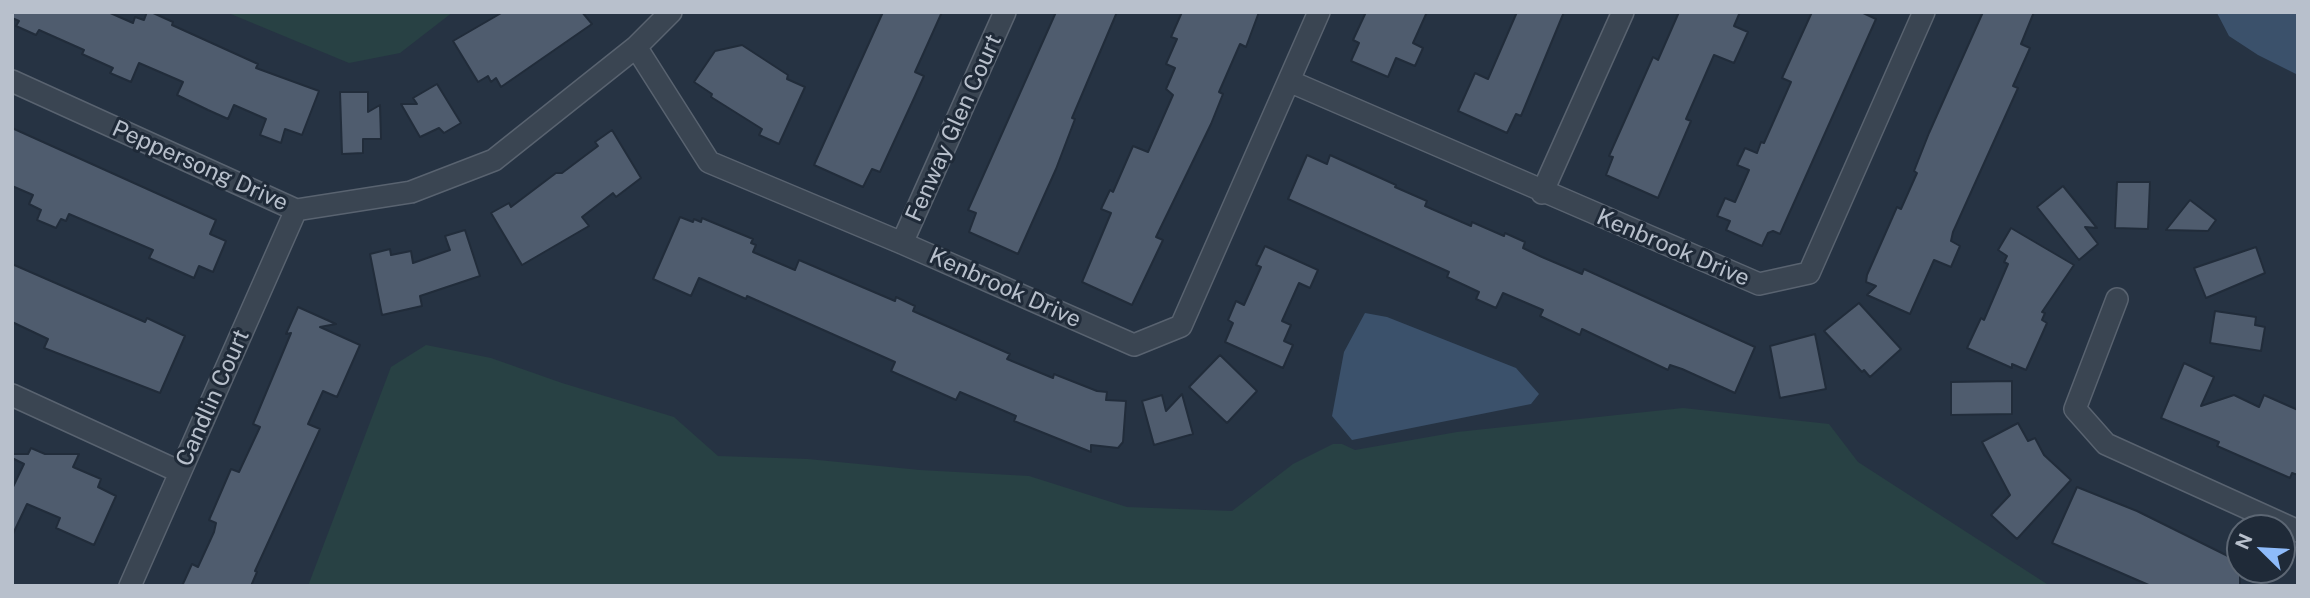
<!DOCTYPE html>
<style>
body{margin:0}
#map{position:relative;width:2310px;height:598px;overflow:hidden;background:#263343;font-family:"Public Sans",sans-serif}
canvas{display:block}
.frame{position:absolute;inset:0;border:14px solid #b8c0cc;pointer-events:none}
.north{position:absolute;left:2226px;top:514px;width:70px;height:70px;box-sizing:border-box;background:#1f2a38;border:2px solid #5c6673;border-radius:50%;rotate:294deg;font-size:19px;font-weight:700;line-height:28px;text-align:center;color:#b8c0cc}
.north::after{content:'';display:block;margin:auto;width:24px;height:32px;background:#8ebbfa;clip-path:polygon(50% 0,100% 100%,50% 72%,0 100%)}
</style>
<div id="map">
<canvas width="2310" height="598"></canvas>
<div class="frame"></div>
<div class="north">N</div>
</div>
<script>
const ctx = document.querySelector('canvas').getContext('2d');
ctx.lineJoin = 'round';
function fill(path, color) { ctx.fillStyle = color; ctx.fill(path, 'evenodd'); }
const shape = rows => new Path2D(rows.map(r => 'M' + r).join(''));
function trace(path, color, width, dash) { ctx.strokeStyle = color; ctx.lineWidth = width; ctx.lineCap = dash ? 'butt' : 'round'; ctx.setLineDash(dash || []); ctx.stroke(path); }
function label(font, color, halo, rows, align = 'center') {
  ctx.font = font + ' "Public Sans",sans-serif'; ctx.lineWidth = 6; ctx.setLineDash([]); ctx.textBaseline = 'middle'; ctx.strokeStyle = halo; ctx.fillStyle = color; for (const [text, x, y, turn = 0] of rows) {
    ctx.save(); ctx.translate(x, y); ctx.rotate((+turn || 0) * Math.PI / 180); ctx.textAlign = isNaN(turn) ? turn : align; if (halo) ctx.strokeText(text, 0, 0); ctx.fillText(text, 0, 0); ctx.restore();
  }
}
const green = shape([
 [226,12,453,12,400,53,349,63],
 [426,345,491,358,562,383,674,417,718,456,808,459,920,470,1029,476,1127,507,1232,511,1293,464,1333,444,1342,444,1355,450,1457,432,1683,408,1829,424,1858,462,2050,586,308,586,391,367]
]);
const water = shape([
 [2298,12,2298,75,2258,55,2229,36,2217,13],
 [1365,313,1387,317,1516,368,1539,394,1531,404,1352,440,1332,416,1344,352]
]);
const building = shape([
 [12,12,108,12,133,23,135,17,144,20,147,12,151,12,173,22,172,25,258,64,256,68,319,91,302,135,285,129,281,143,260,135,266,119,234,105,228,119,208,110,177,95,183,82,139,63,131,82,110,73,113,68,82,54,84,50,39,30,36,35,16,26,19,21,12,18,12,12],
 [503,12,582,12,592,24,501,87,496,78,491,82,488,76,478,82,453,41,503,12],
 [883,12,942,12,915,72,924,76,915,96,880,172,872,169,863,187,814,165,883,12],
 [1056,12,1117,12,1072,118,1075,119,1056,169,1018,254,969,232,976,213,968,210,1056,12],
 [1182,12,1259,12,1246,47,1240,44,1219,92,1223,94,1211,124,1156,237,1163,240,1132,305,1082,282,1111,213,1101,209,1110,190,1113,192,1133,146,1148,152,1173,95,1166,89,1175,68,1166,64,1177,39,1171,37,1182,12],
 [1366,12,1427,12,1413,43,1423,48,1415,66,1396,58,1388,77,1351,61,1359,43,1353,40,1366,12],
 [1517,12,1564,12,1521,116,1516,114,1507,133,1458,111,1475,73,1488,79,1517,12],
 [1679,12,1740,12,1734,26,1748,32,1734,63,1714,55,1686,119,1691,121,1658,198,1606,175,1613,157,1609,156,1653,57,1658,60,1679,12],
 [1812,12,1861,12,1876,19,1780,234,1773,231,1768,233,1762,246,1726,230,1730,221,1717,216,1725,198,1735,202,1749,170,1737,165,1745,148,1757,153,1761,142,1764,143,1791,82,1782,78,1812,12],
 [1983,12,2034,12,2021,44,2030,48,2013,86,2018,88,1953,232,1951,241,1960,246,1951,267,1934,260,1910,314,1867,295,1876,286,1866,282,1867,275,1897,207,1901,209,1917,173,1914,171,1929,133,1983,12],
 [742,45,788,75,787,79,805,87,779,144,759,135,762,129,711,97,712,94,694,82,715,51,742,45],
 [437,84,461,123,444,133,439,128,420,137,401,104,417,104,413,98,437,84],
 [340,92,368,92,368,112,380,105,381,139,363,139,363,153,342,154,340,92],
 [12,128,216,220,210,234,226,241,213,272,199,266,194,278,149,258,153,250,69,214,66,221,61,219,56,228,37,220,41,210,29,204,33,195,12,186,12,128],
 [612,130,641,178,616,197,613,193,582,217,589,226,522,265,491,213,509,203,511,207,556,173,562,173,598,146,595,142,612,130],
 [1307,155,1327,164,1330,155,1396,185,1395,187,1427,201,1425,206,1471,226,1472,222,1504,236,1505,233,1525,242,1523,248,1542,257,1582,274,1584,269,1755,347,1735,393,1682,369,1670,365,1668,370,1582,329,1580,335,1540,316,1543,310,1503,293,1496,308,1476,299,1479,292,1447,277,1449,272,1288,199,1307,155],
 [2117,182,2150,182,2148,229,2115,228,2117,182],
 [2063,186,2097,228,2085,227,2098,244,2079,260,2037,207,2063,186],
 [2190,200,2216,220,2208,231,2166,230,2190,200],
 [680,217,693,222,694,219,701,222,702,218,753,239,751,243,756,245,753,252,795,270,799,260,895,301,896,297,915,306,913,311,1010,354,1007,359,1053,378,1054,374,1097,391,1107,392,1106,400,1126,401,1123,442,1118,448,1091,445,1091,452,1014,421,1016,416,960,392,956,400,891,371,895,362,747,296,746,299,699,278,691,296,653,279,680,217],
 [2011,228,2074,265,2042,312,2045,313,2042,320,2047,323,2026,370,2012,364,2012,368,1967,348,1981,318,1984,320,2008,264,2004,262,2007,256,1998,250,2011,228],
 [465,230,480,276,420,296,422,306,382,315,370,254,390,249,391,255,411,251,413,263,450,250,445,236,465,230],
 [1265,246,1318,270,1310,288,1299,283,1282,321,1291,325,1284,341,1293,345,1283,368,1225,342,1233,323,1228,320,1236,301,1244,305,1261,267,1256,265,1265,246],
 [2256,247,2265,273,2206,298,2194,268,2256,247],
 [12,264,145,322,147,318,185,336,160,393,44,348,48,339,12,322,12,264],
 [1859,303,1901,349,1870,377,1864,370,1862,372,1824,331,1859,303],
 [298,307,336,324,320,327,360,345,337,397,323,391,308,424,320,429,255,571,257,572,251,586,182,586,192,564,198,567,214,532,216,523,209,520,231,469,239,472,260,427,253,424,291,333,286,334,298,307],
 [2215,311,2256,317,2255,325,2265,327,2261,351,2210,343,2215,311],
 [1815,334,1826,389,1780,398,1770,346,1815,334],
 [1220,355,1257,391,1227,423,1189,387,1220,355],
 [2184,363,2214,377,2201,406,2234,395,2259,407,2264,395,2298,410,2298,475,2292,473,2290,478,2217,446,2219,442,2161,418,2184,363],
 [2012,381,2012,414,1951,415,1951,382,2012,381],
 [1182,394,1193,434,1154,445,1142,401,1162,395,1166,411,1182,394],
 [2018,423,2028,441,2035,438,2044,455,2071,480,2017,539,1991,515,2010,495,1982,442,2018,423],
 [31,448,45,454,79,454,73,467,101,479,98,487,116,496,94,545,56,528,60,518,27,504,12,536,12,489,24,464,12,458,12,454,28,454,31,448],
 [2077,487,2137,511,2240,562,2240,586,2151,586,2052,543,2077,487]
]);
const minor = shape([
 [636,47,709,162,902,243,1134,345,1181,326,1319,12],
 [12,81,296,210,411,192,494,160,636,47,671,12],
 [1289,81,1759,284,1809,273,1924,12],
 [1542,193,1623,12],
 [902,243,1005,12],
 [2117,299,2075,409,2106,444,2298,531],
 [12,395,180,472],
 [130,586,296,210]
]);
const streetNames = [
 ["Fenway Glen Court",954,128,-66],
 ["Peppersong Drive",200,166,24],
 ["Kenbrook Drive",1673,248,23],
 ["Kenbrook Drive",1005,288,24],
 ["Candlin Court",213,398,-66]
];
fill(green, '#284144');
fill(water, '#3b516b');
fill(building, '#4f5c6e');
trace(building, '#212c3a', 2);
trace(minor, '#596370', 24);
trace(minor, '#3a4552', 21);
label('23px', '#b8c0cc', '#1f2a38', streetNames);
</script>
